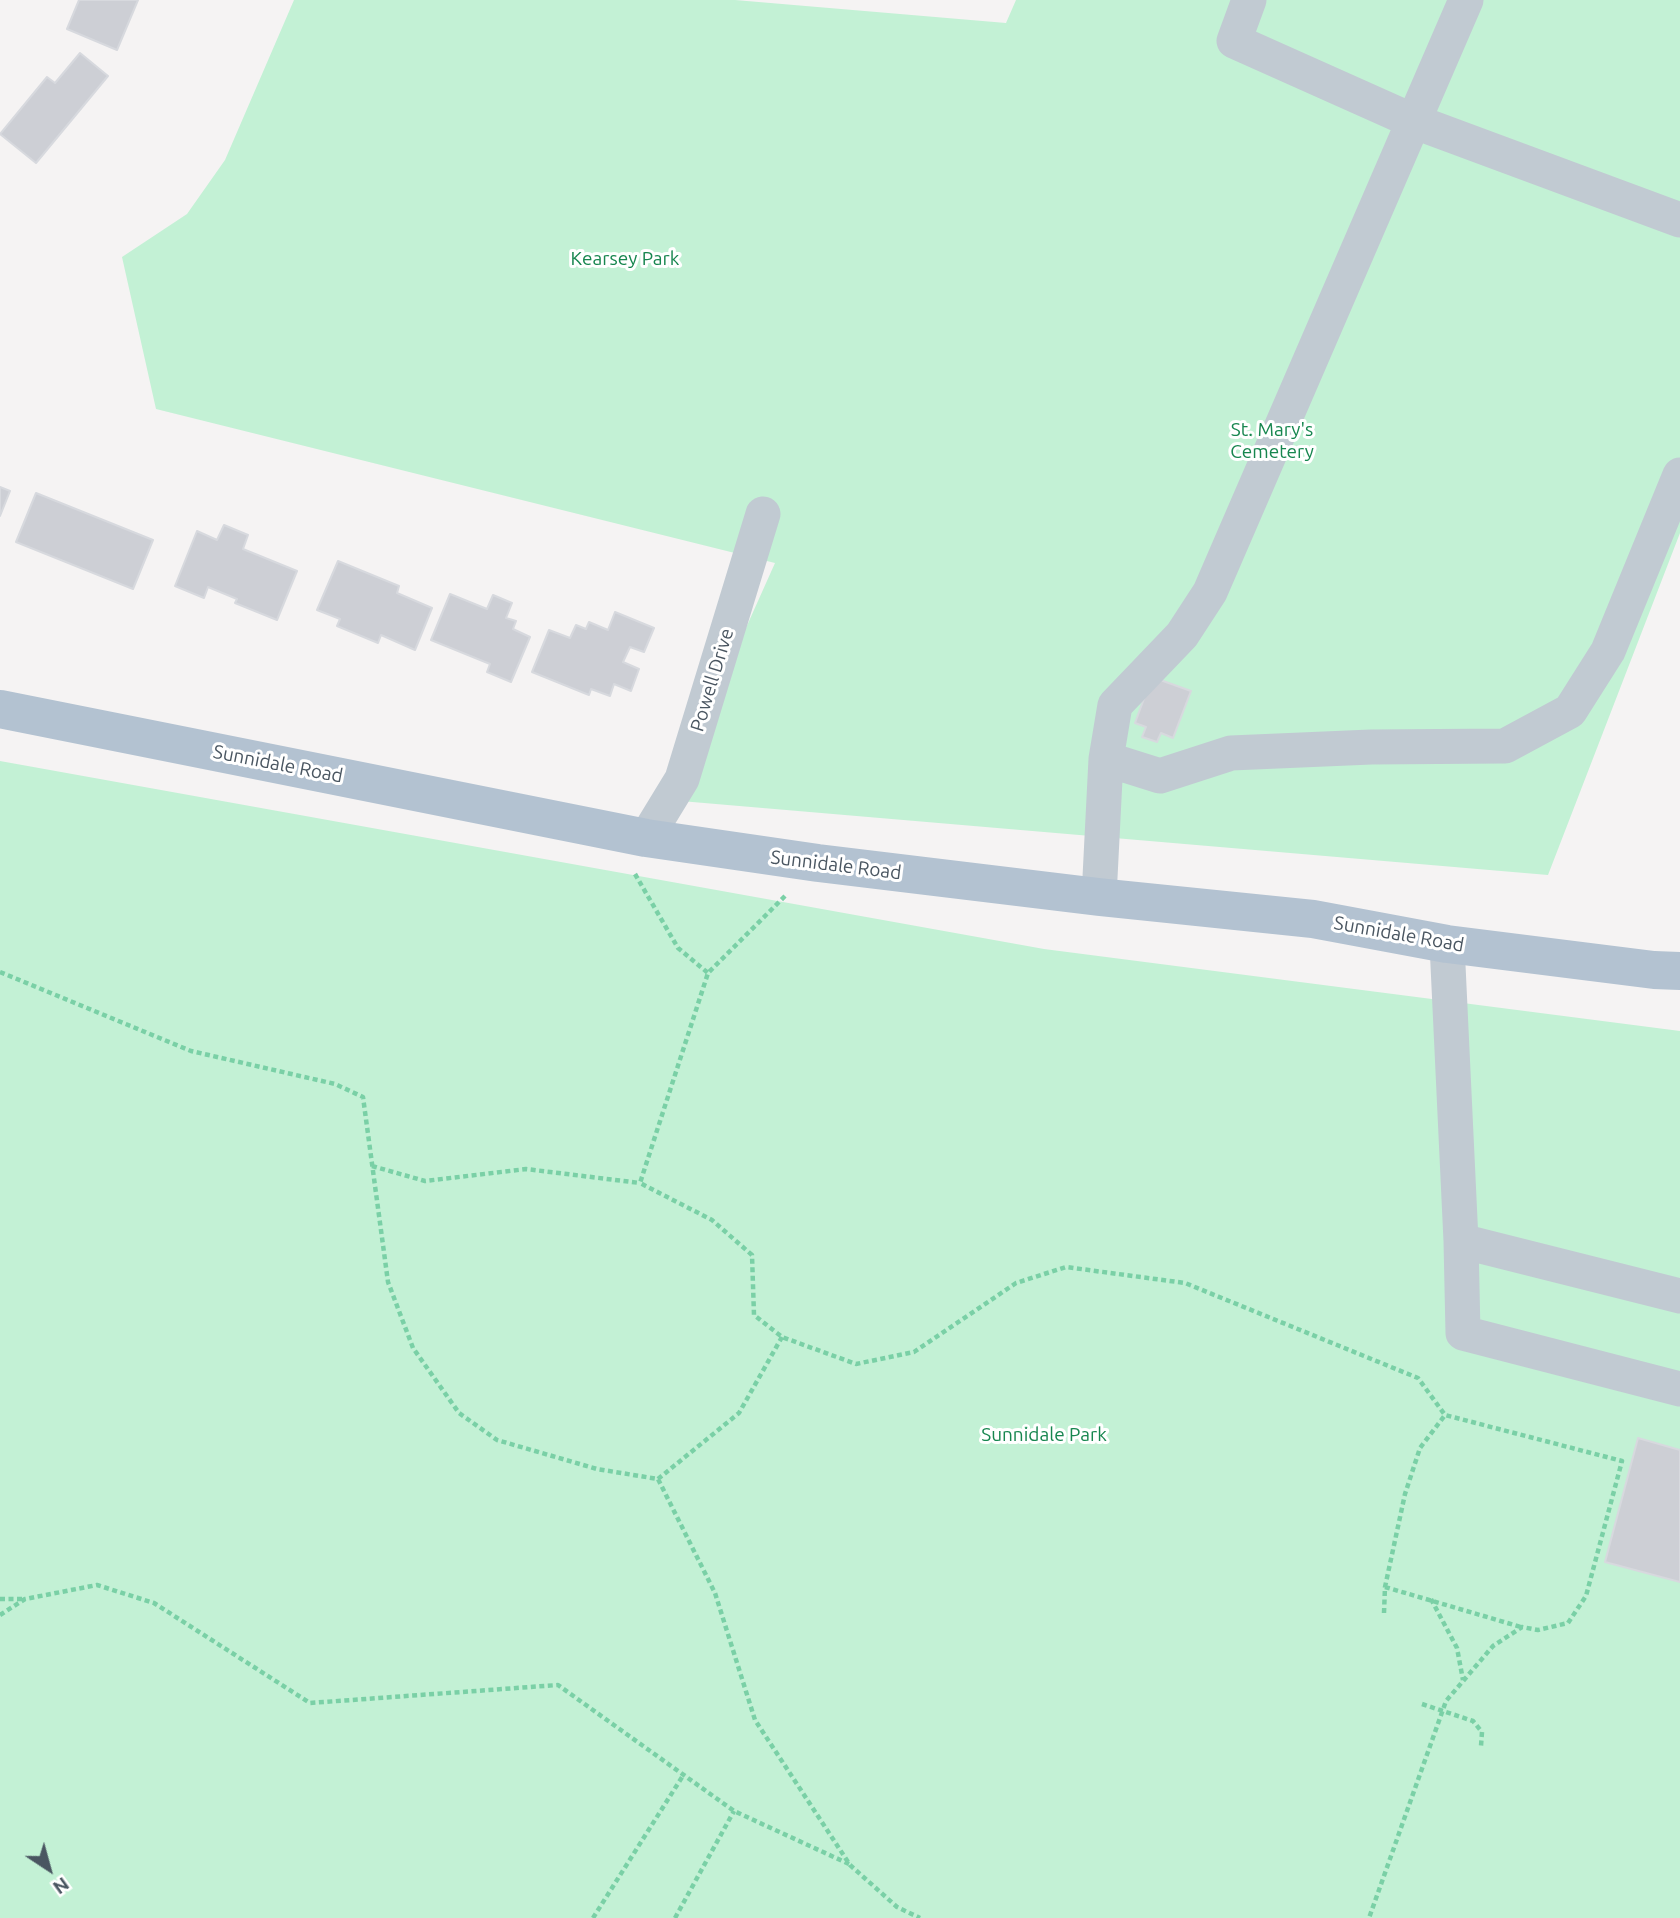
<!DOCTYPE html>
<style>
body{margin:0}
#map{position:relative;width:1680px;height:1918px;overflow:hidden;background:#f5f3f3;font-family:Ubuntu,sans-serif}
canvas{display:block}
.north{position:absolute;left:14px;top:1834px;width:70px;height:70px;-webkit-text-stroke:5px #fff;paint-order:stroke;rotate:144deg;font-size:19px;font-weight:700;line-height:28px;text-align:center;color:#4a5661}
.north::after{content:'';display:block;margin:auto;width:24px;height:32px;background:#4a5661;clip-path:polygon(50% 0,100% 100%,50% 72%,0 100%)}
</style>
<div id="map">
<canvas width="1680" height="1918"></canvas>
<div class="north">N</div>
</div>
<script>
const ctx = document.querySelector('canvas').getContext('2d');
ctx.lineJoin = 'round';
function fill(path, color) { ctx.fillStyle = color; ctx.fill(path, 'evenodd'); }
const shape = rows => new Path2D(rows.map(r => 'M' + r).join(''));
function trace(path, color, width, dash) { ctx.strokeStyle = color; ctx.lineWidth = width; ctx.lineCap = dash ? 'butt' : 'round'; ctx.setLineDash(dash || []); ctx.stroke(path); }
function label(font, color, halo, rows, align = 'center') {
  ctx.font = font + ' Ubuntu,sans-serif'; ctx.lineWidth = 6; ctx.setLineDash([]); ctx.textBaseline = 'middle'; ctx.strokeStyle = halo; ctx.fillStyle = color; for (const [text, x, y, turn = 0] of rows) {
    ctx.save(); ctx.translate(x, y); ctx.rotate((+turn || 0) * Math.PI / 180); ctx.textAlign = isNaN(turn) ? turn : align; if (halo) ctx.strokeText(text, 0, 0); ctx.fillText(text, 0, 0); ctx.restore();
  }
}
const green = shape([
 [294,0,735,0,1006,23,1016,0,1680,0,1680,533,1548,875,669,800,775,563,156,409,122,257,187,214,225,160],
 [0,761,1044,949,1680,1031,1680,1918,0,1918]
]);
const building = shape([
 [79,0,138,0,117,50,67,29,79,0],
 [80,53,108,76,36,163,0,134,47,77,55,83,80,53],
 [0,487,10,491,0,516,0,487],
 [36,493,153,540,133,589,16,542,36,493],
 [224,525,248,535,243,549,297,571,277,620,235,603,237,599,208,587,204,598,175,586,197,531,217,540,224,525],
 [338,561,399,586,397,593,432,608,415,650,381,635,378,643,337,626,340,619,317,610,338,561],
 [450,594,487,609,493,595,512,603,506,618,516,621,513,629,530,637,511,682,487,672,490,664,431,640,450,594],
 [615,612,654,628,644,652,630,647,623,662,639,669,631,691,614,684,610,696,591,689,589,695,532,672,549,630,570,638,576,625,586,629,589,622,608,630,615,612],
 [1152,677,1191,691,1173,738,1161,733,1157,742,1142,737,1146,727,1135,723,1152,677],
 [1638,1438,1680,1450,1680,1582,1605,1562,1638,1438]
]);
const path = shape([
 [635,874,678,948,708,973],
 [785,896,708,973,640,1183,712,1220,752,1255,754,1315,782,1337,856,1364,914,1352,1016,1283,1066,1267,1185,1283,1418,1378,1445,1415,1622,1461,1586,1596,1568,1623,1538,1630,1522,1627,1493,1646,1446,1701,1369,1918],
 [0,972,191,1051,335,1084,363,1097,388,1282,413,1348,459,1413,497,1440,597,1469,658,1479,715,1593,755,1720,850,1865,897,1907,920,1918],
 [372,1166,425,1181,526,1169,640,1183],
 [658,1479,739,1413,782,1337],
 [1385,1587,1521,1627],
 [0,1599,24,1599],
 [1431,1599,1457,1648,1463,1680],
 [1384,1613,1385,1587,1405,1494,1420,1448,1445,1415],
 [0,1615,25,1599,97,1585,154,1603,310,1703,558,1685,734,1811,849,1864],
 [1422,1704,1473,1721,1482,1732,1481,1746],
 [593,1918,684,1774],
 [675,1918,734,1811]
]);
const minor = shape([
 [1249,0,1234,41,1413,121,1680,220],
 [1106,759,1160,776,1231,753,1371,747,1505,746,1570,711,1608,651,1680,475],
 [646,838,682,779,763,514],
 [1099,897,1106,759,1115,705,1182,635,1210,592,1466,0],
 [1447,944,1461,1241,1463,1333,1680,1389],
 [1461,1241,1680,1296]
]);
const major = shape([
 [0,709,646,838,818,863,1099,897,1313,919,1447,944,1654,970,1680,971]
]);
const parkNames = [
 ["Kearsey Park",625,259],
 ["St. Mary's",1272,430],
 ["Cemetery",1272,452],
 ["Sunnidale Park",1044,1435]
];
const streetNames = [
 ["Powell Drive",712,680,-73],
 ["Sunnidale Road",278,764,11],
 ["Sunnidale Road",836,865,7],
 ["Sunnidale Road",1399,934,10]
];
fill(green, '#c3f1d5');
fill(building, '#cdcfd5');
trace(building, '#d7d9de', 2);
trace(path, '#7ad0a6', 4.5, [5, 3.5]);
trace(minor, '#c1cad2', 35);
trace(major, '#b3c2d1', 38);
label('19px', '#17864f', '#fff', parkNames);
label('19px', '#4a5661', '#fff', streetNames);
</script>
